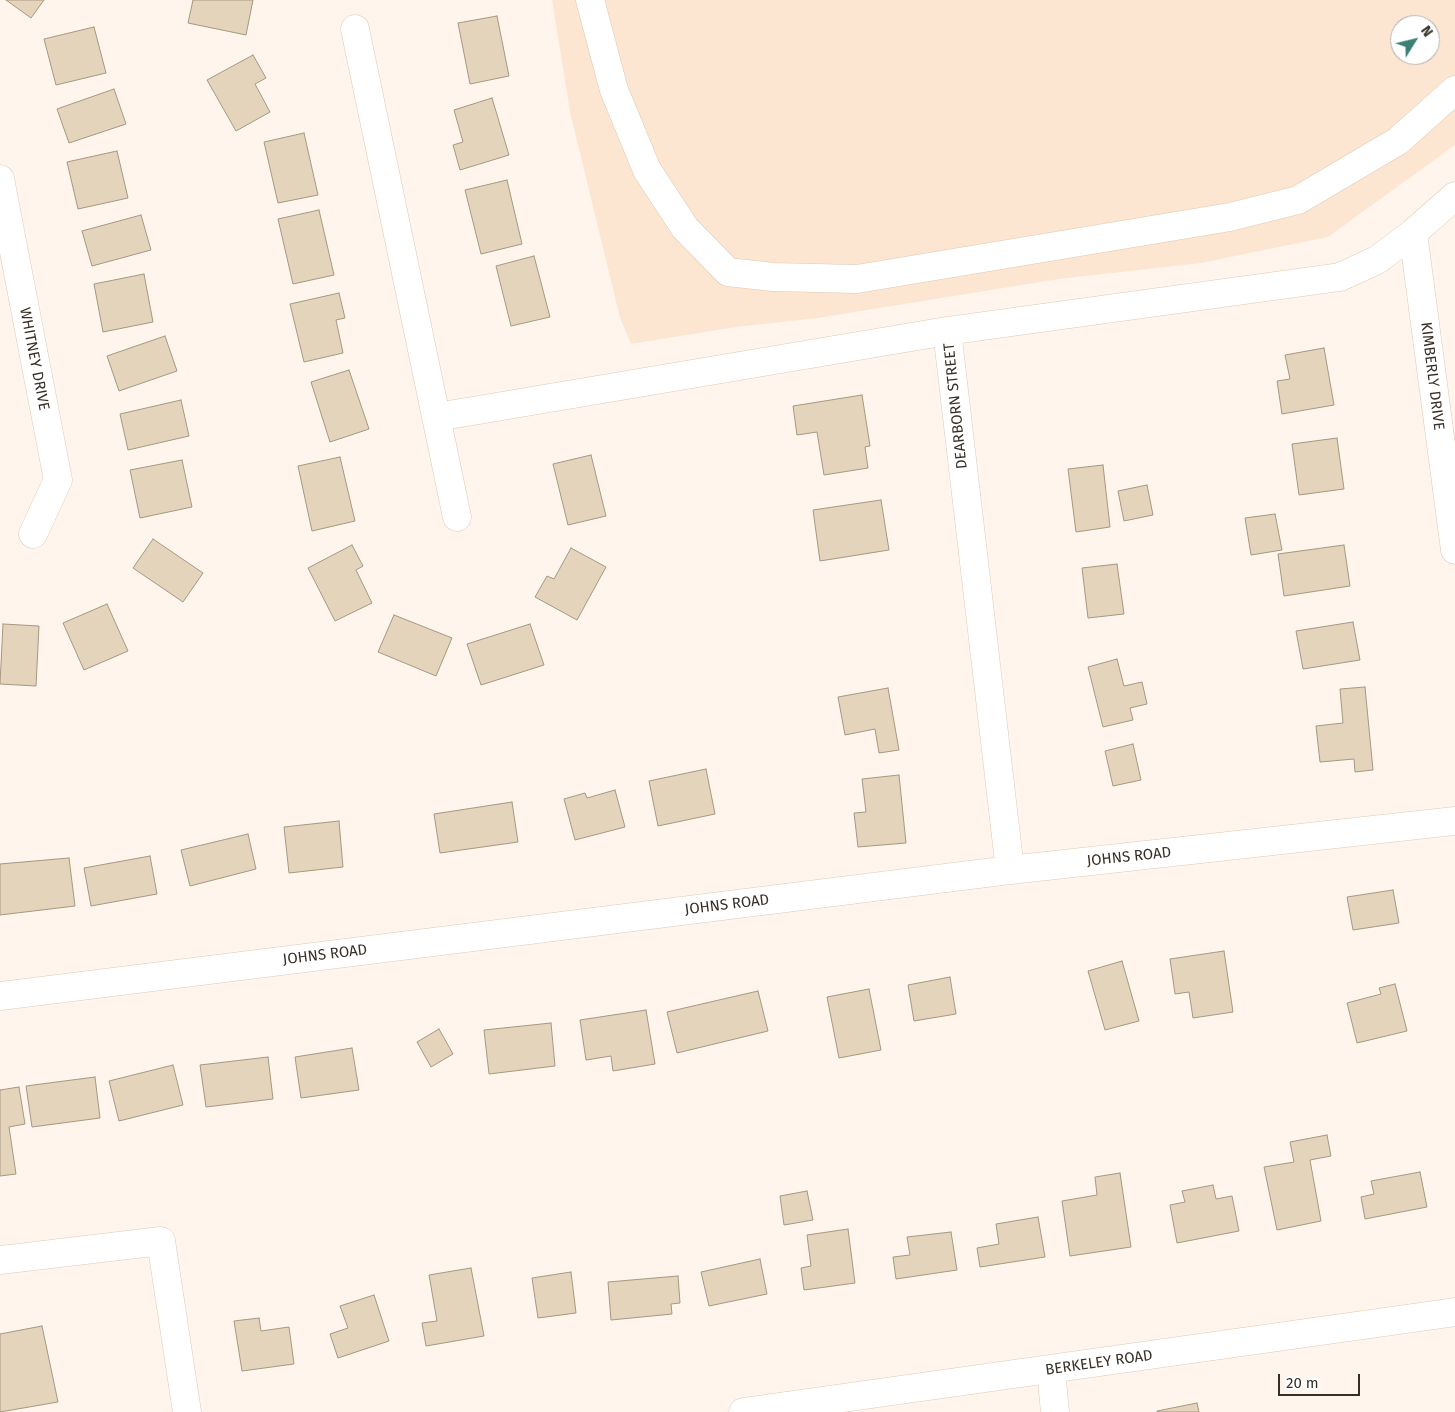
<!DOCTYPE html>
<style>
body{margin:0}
#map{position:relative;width:1455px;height:1412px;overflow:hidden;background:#fff5ed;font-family:"Fira Sans",sans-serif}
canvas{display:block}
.north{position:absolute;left:1390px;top:15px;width:50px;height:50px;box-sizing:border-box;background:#fff;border:1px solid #afaca9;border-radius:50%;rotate:54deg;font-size:14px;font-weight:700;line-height:20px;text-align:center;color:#372f27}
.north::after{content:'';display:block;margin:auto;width:18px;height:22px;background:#3c8176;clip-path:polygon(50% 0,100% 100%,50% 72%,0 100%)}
.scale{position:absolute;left:1278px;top:1374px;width:82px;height:22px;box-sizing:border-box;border:2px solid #372f27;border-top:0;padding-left:6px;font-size:15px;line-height:18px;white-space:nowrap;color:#372f27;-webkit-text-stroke:4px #fff;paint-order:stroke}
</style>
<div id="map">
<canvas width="1455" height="1412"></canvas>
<div class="north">N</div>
<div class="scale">20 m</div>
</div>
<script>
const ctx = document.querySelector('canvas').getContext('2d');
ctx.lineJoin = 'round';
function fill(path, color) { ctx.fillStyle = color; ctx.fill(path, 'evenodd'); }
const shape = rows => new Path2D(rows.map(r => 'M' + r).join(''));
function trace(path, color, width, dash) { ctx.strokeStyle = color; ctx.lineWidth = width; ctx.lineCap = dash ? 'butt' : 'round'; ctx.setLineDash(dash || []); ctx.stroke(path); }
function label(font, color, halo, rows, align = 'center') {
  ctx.font = font + ' "Fira Sans",sans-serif'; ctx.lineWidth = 5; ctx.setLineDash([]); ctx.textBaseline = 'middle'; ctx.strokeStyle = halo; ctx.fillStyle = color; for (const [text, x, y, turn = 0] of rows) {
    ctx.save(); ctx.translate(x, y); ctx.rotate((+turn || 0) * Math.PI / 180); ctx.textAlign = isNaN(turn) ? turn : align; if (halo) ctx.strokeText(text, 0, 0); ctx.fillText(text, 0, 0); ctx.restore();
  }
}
const built = shape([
 [552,0,1455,0,1455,145,1328,237,1201,263,1059,279,818,318,736,327,631,344,620,318,570,112],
 [1400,25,1430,25,1430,55,1400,55]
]);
const building = shape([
 [6,0,44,0,31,18,6,0],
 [193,0,253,0,246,35,188,23,193,0],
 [497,16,509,76,470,84,458,23,497,16],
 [94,27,106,73,56,85,44,39,94,27],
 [253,55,266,78,255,84,270,112,236,131,207,80,253,55],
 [114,89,126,124,69,143,57,109,114,89],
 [492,98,509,155,460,170,453,145,463,142,454,110,492,98],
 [304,133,318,195,278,203,264,142,304,133],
 [117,151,128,198,78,209,67,162,117,151],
 [507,180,522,244,481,254,465,190,507,180],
 [319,210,334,275,293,284,278,219,319,210],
 [141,215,151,250,92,266,82,231,141,215],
 [534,256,550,317,511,326,496,266,534,256],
 [144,274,153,322,103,332,94,284,144,274],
 [339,293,345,318,336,320,343,353,304,362,290,304,339,293],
 [165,336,177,371,119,391,107,356,165,336],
 [1324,348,1334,405,1282,414,1277,381,1290,379,1285,355,1324,348],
 [349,370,369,429,330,442,311,382,349,370],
 [862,395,870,446,865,447,868,468,824,475,817,432,797,435,793,406,862,395],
 [181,400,189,436,128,450,120,414,181,400],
 [1337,438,1344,489,1299,495,1292,444,1337,438],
 [591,455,606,516,568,525,553,464,591,455],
 [340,457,355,521,312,531,298,466,340,457],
 [182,460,192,507,140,518,130,470,182,460],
 [1103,465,1110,527,1076,532,1068,469,1103,465],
 [1147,485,1153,515,1124,521,1118,491,1147,485],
 [881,500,889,550,820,561,813,510,881,500],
 [1275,514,1282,550,1251,555,1245,518,1275,514],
 [153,539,203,573,183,602,133,568,153,539],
 [352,545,363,566,356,570,372,603,335,621,308,568,352,545],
 [1344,545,1350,586,1284,596,1278,554,1344,545],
 [571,548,606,567,577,620,535,597,547,576,554,579,571,548],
 [1117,564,1124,614,1088,618,1082,568,1117,564],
 [107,604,128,651,84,670,63,623,107,604],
 [394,615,452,638,436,676,378,652,394,615],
 [1353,622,1360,660,1303,669,1296,631,1353,622],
 [3,624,39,626,36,686,0,684,3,624],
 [530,624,544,665,481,685,467,644,530,624],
 [1117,659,1124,686,1142,682,1147,704,1130,708,1133,720,1103,727,1088,667,1117,659],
 [1365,687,1373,770,1355,772,1354,759,1320,762,1316,726,1343,723,1340,689,1365,687],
 [888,688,899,750,879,753,875,729,845,735,838,697,888,688],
 [1133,744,1141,780,1113,786,1105,751,1133,744],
 [706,769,715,814,658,826,649,781,706,769],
 [899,775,906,843,858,847,854,813,866,812,862,779,899,775],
 [615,790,625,827,575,840,564,799,585,793,587,798,615,790],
 [512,802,518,842,440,853,434,814,512,802],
 [339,821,343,867,289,873,284,827,339,821],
 [248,834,256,869,190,886,181,850,248,834],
 [150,856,157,894,91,906,84,868,150,856],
 [69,858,75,906,0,915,0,864,69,858],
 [1393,890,1399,923,1353,930,1347,897,1393,890],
 [1224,951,1233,1012,1193,1018,1189,992,1175,994,1170,959,1224,951],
 [1122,961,1139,1021,1105,1030,1088,971,1122,961],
 [950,977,956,1014,914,1021,908,985,950,977],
 [1395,984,1407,1031,1357,1043,1347,1003,1381,994,1379,988,1395,984],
 [869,989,881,1050,839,1058,827,997,869,989],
 [758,991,768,1031,677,1053,667,1012,758,991],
 [646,1010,655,1064,613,1071,611,1056,586,1060,580,1020,646,1010],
 [551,1023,555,1066,489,1074,484,1030,551,1023],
 [439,1029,453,1054,431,1067,417,1042,439,1029],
 [352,1048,359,1090,301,1098,295,1057,352,1048],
 [268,1057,273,1099,206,1107,200,1065,268,1057],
 [173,1065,183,1105,119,1121,109,1081,173,1065],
 [95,1077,100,1118,32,1127,26,1086,95,1077],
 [19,1087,25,1124,9,1127,16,1174,0,1176,0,1090,19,1087],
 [1327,1135,1331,1156,1310,1160,1321,1221,1277,1230,1264,1167,1294,1162,1290,1142,1327,1135],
 [1420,1172,1427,1207,1365,1219,1361,1197,1374,1194,1371,1181,1420,1172],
 [1120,1173,1131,1247,1070,1256,1062,1201,1097,1195,1095,1177,1120,1173],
 [1213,1185,1216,1199,1232,1196,1239,1231,1177,1243,1170,1205,1185,1202,1182,1191,1213,1185],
 [807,1191,813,1220,784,1225,780,1196,807,1191],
 [1038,1217,1045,1257,980,1267,977,1248,999,1244,996,1224,1038,1217],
 [848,1229,855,1283,804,1290,801,1268,811,1266,807,1235,848,1229],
 [951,1232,957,1270,896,1279,893,1257,910,1255,907,1237,951,1232],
 [760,1259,767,1294,709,1306,701,1272,760,1259],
 [471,1268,484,1336,426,1346,422,1323,437,1321,429,1275,471,1268],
 [571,1272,576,1313,538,1318,532,1278,571,1272],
 [678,1276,680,1303,671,1304,672,1314,611,1320,608,1282,678,1276],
 [374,1295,389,1341,338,1358,330,1334,348,1328,340,1306,374,1295],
 [259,1318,261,1331,289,1327,294,1364,242,1371,234,1321,259,1318],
 [42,1326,58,1402,0,1412,0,1334,42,1326],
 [1197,1403,1199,1412,1157,1412,1157,1411,1197,1403]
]);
const minor = shape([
 [590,0,614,90,647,170,685,228,728,272,773,277,857,279,1230,217,1298,200,1398,141,1455,90],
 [355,29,457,517],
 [0,179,58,480,33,534],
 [1413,233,1455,550],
 [437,417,947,331],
 [1010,870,947,331,1340,277,1377,260,1413,233,1455,196],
 [0,996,1010,870,1455,821],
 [0,1260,161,1241,187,1412],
 [1051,1370,1055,1412],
 [743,1412,1455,1312]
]);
const streetNames = [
 ["WHITNEY DRIVE",34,359,79],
 ["KIMBERLY DRIVE",1432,376,83],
 ["DEARBORN STREET",956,406,-96],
 ["JOHNS ROAD",1129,857,-6],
 ["JOHNS ROAD",727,905,-7],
 ["JOHNS ROAD",325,955,-7],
 ["BERKELEY ROAD",1099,1363,-8]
];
fill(built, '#fde6d1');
fill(building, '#e4d4bb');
trace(building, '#a69780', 1);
trace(minor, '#dfc9b4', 29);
trace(minor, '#fff', 28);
label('15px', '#372f27', '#fff', streetNames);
</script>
